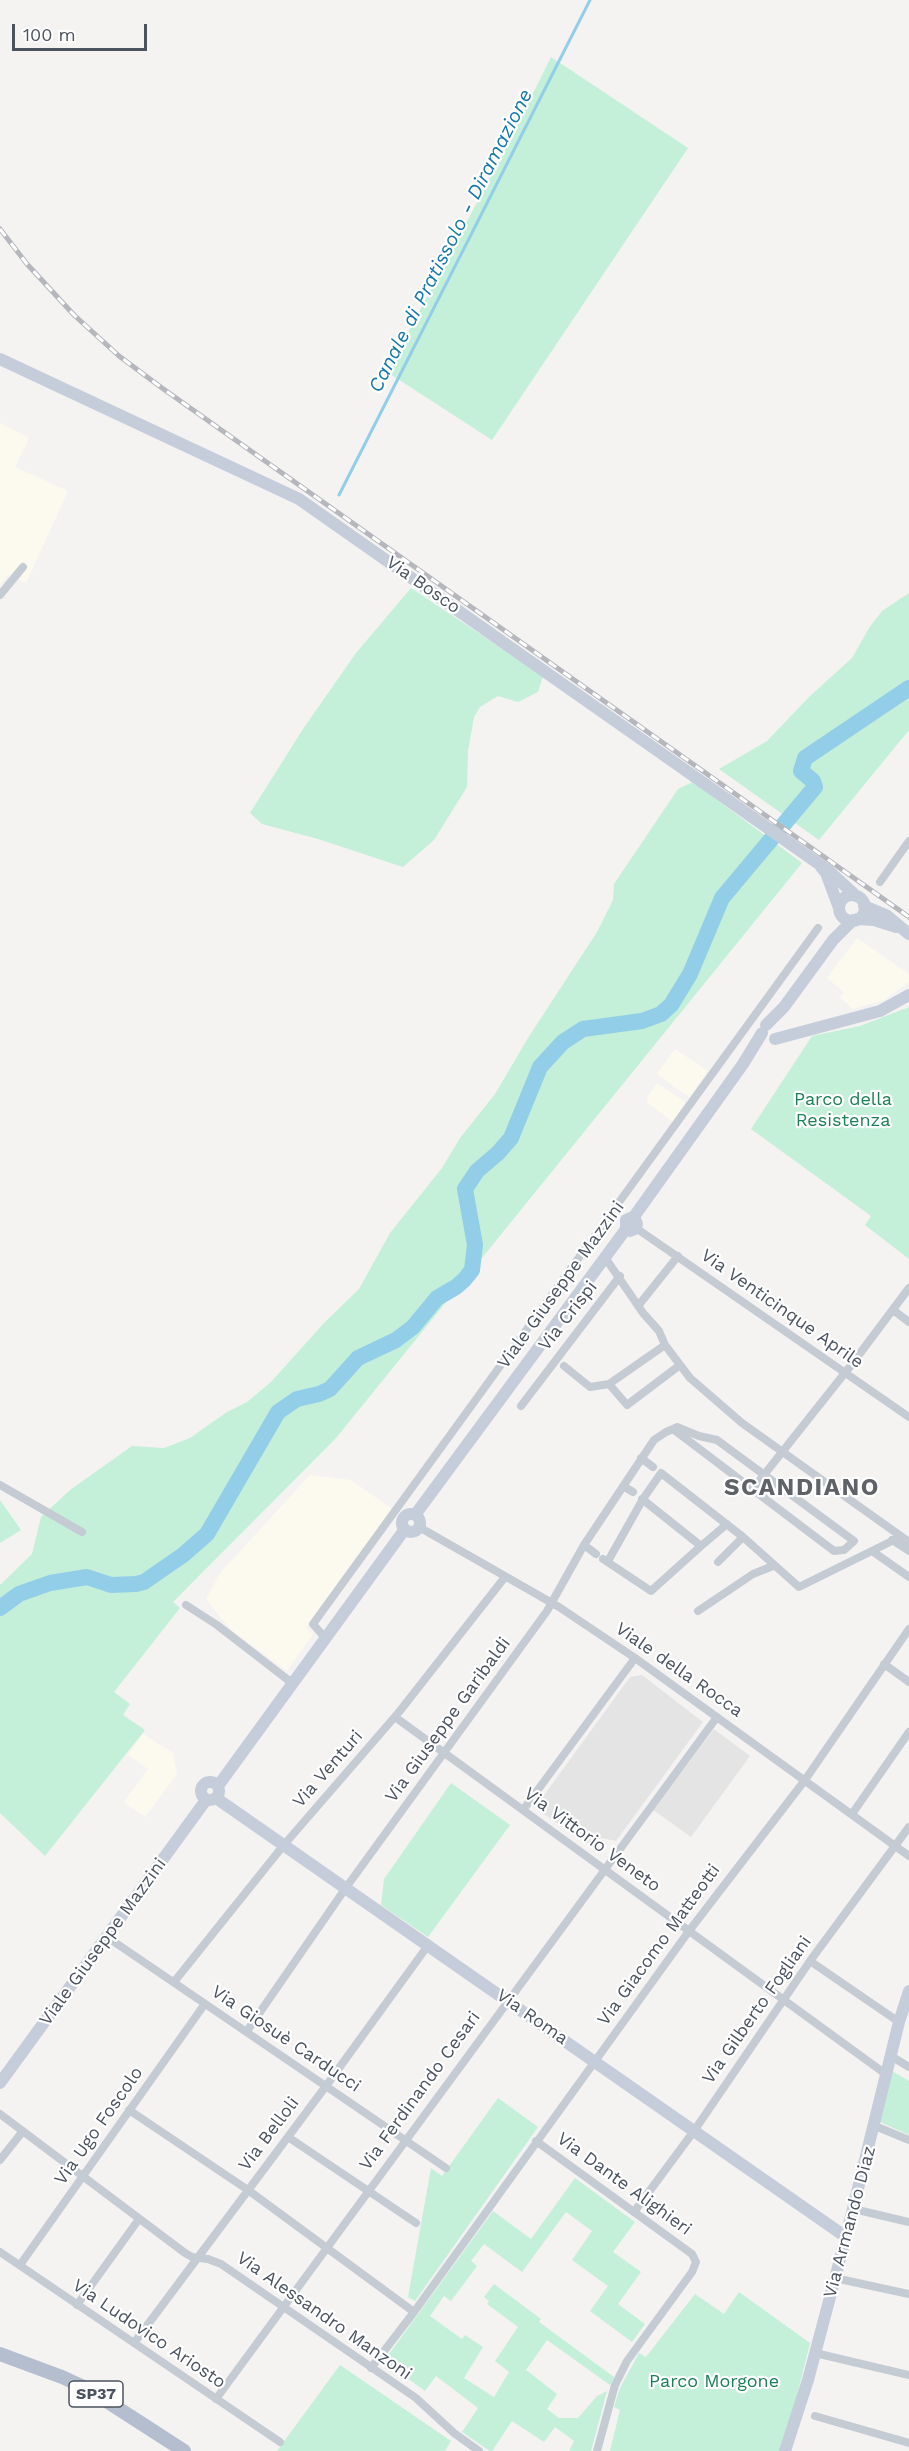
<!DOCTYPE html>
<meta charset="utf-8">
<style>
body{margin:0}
#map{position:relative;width:909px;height:2451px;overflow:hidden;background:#f4f3f2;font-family:"Work Sans",sans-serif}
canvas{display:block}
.scale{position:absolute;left:12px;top:24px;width:135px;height:27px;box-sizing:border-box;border:3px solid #4b535f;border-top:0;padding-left:8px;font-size:18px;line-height:21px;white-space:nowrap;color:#4b535f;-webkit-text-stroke:4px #fff;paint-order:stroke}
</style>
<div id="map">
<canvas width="909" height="2451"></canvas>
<div class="scale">100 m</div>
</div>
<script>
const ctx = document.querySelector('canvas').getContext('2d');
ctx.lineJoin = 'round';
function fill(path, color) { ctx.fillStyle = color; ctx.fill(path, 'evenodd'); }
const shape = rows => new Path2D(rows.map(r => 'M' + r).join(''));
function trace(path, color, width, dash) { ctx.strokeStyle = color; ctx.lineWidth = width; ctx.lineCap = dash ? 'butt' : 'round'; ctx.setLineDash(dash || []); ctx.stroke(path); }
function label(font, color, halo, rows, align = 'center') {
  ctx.font = font + ' "Work Sans",sans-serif'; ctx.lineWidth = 4.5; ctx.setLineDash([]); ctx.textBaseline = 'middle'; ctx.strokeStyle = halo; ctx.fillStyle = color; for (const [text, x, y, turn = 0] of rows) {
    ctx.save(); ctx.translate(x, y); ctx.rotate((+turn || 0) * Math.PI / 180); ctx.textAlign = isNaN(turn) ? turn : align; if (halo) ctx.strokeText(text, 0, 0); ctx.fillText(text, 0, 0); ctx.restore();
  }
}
const commercial = shape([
 [0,423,29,438,15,467,68,491,26,583,9,574,0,584],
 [857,938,909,974,909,982,884,1000,853,1009,840,997,844,992,827,978],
 [675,1049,708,1071,689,1097,657,1074],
 [657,1083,685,1102,673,1122,648,1103,647,1097],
 [310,1475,351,1480,392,1509,306,1628,313,1634,287,1671,231,1630,206,1599,221,1572],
 [143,1734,173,1753,177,1774,145,1817,124,1802,148,1769,128,1755]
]);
const education = shape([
 [642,1675,703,1722,616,1841,601,1838,586,1844,540,1811,539,1802,630,1677],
 [714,1729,750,1756,691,1837,653,1810]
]);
const green = shape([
 [551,57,688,148,492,440,387,372,507,146],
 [411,588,543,676,538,692,518,702,498,696,480,707,474,717,468,751,467,787,434,840,403,867,318,839,262,824,250,813,303,729,356,653],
 [909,593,909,730,819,840,719,769,767,741,809,697,852,658,869,628,882,611],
 [693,782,802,863,336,1438,173,1602,180,1608,114,1692,130,1704,123,1715,145,1730,45,1856,0,1813,0,1585,32,1554,41,1517,70,1490,132,1446,164,1448,190,1438,227,1412,247,1402,271,1382,324,1323,359,1289,390,1233,442,1168,460,1138,495,1094,528,1038,597,932,613,900,614,884,678,789],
 [909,1007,909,1259,865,1225,871,1216,751,1129,812,1036,860,1026],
 [0,1500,21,1530,0,1543],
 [451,1783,510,1825,428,1937,381,1905,384,1879],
 [892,2071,909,2081,909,2135,880,2122],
 [498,2098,538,2127,415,2301,408,2297,431,2168,442,2176],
 [575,2178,635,2222,613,2252,641,2272,618,2304,645,2324,632,2342,590,2311,608,2286,572,2260,592,2231,566,2212,522,2272,484,2244,471,2261,477,2266,451,2301,444,2296,430,2316,462,2339,465,2335,483,2347,464,2378,494,2397,509,2372,495,2361,518,2327,487,2304,489,2301,484,2297,494,2284,541,2319,539,2322,614,2377,610,2385,547,2340,526,2370,557,2394,547,2409,559,2418,578,2418,597,2396,607,2391,591,2451,569,2451,574,2441,555,2427,544,2442,512,2421,492,2451,490,2451,462,2432,478,2408,436,2376,425,2391,384,2361,493,2211,531,2239],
 [739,2292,810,2343,791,2420,780,2451,610,2451,620,2410,614,2407,620,2388,639,2353,646,2357,695,2294,724,2314],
 [340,2365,451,2441,445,2451,277,2451]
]);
const stream = shape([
 [339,495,590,0]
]);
const river = shape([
 [0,1608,19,1594,50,1583,87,1577,111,1585,136,1584,144,1582,183,1555,207,1534,278,1412,297,1399,319,1394,330,1389,358,1358,396,1340,413,1327,437,1298,456,1287,464,1280,472,1270,475,1245,465,1189,477,1171,498,1153,511,1138,540,1067,563,1042,583,1029,642,1021,661,1014,671,1005,690,974,722,898,815,787,813,781,801,771,805,758,909,688]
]);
const street = shape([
 [0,595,23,567],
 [880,882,909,841],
 [636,1228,909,1417],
 [604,1256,643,1313,659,1331,665,1345,690,1378,742,1423,909,1542],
 [638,1306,678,1256],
 [893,1310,909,1322],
 [665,1345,609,1384,627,1405,680,1365],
 [564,1366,590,1387,609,1384],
 [521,1406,620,1276],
 [641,1458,653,1467],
 [0,1485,82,1532],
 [623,1486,633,1492],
 [752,1490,852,1364,909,1288],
 [419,1527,559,1607,635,1658,909,1856],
 [892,1540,909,1551],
 [584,1545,596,1554],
 [701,1546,727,1524],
 [872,1551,909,1577],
 [603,1559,651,1591,701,1546,642,1499],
 [608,1561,643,1499,661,1473,743,1537,799,1587,900,1537],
 [718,1562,743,1537],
 [186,1605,217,1625,292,1683],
 [698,1611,753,1574,773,1566],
 [326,1639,313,1624,818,928],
 [884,1664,909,1682],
 [395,1717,887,2075],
 [523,1810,635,1658],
 [852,1814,909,1732],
 [107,1937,446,2168],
 [810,1961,899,2022],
 [174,1982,283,1846,399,1712,505,1577],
 [247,2031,345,1889,547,1611,584,1545,654,1440,666,1432,673,1429,677,1427,699,1436,717,1440,854,1541,844,1550,834,1551,673,1429],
 [891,2056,909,2067],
 [129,2110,248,2190,414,2312],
 [0,2114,185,2253,192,2257,208,2259,221,2264,416,2398,454,2433,479,2451],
 [875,2126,909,2140],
 [288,2137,416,2223],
 [536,2141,692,2254,696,2262,692,2272,627,2361,615,2385,597,2451],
 [0,2160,23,2131],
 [862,2211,909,2222],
 [634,2212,694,2131,810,1961,909,1827],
 [0,2252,280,2442],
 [20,2265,204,2005],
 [844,2280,909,2294],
 [77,2305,139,2219],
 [134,2343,326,2086,429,1944],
 [815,2353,909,2375],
 [371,2368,414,2312,689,1931,805,1780,909,1629],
 [216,2399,717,1717],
 [815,2416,909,2443]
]);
const secondary = shape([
 [0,359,299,499,829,871,856,896],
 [821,867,826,873,839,908],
 '839 908a13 13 0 1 1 26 0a13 13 0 1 1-26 0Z',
 [864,906,886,915,909,934],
 [857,919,874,920,896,927],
 [766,1025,784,1007,833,940,853,920],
 [775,1039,880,1011,909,995],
 [633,1218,743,1064,762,1033],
 '402 1523a9 9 0 1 1 18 0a9 9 0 1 1-18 0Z',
 [415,1515,626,1229,626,1220,630,1218,635,1219,637,1224,635,1229,630,1231,626,1229],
 '201 1791a9 9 0 1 1 18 0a9 9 0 1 1-18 0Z',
 [218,1786,405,1529],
 [216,1798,846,2237],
 [0,2083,206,1800],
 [785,2451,808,2380,846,2237,899,2022,909,1991]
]);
const primary = shape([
 [0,2354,62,2377,88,2389,184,2451]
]);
const rail = shape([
 [0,229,27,264,74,315,119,356,162,388,909,917]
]);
const shields = [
 [96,2394,54]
];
const shieldNames = [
 ["SP37",96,2394]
];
const streetNames = [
 ["Via Bosco",423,585,35],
 ["Viale Giuseppe Mazzini",561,1285,-54],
 ["Via Venticinque Aprile",782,1309,35],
 ["Via Crispi",568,1316,-52],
 ["Viale della Rocca",679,1670,35],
 ["Via Giuseppe Garibaldi",448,1720,-54],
 ["Via Venturi",328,1769,-49],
 ["Via Vittorio Veneto",592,1840,36],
 ["Viale Giuseppe Mazzini",103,1942,-54],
 ["Via Giacomo Matteotti",659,1945,-54],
 ["Via Gilberto Fogliani",757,2010,-55],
 ["Via Roma",532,2017,35],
 ["Via Giosuè Carducci",286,2039,34],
 ["Via Ferdinando Cesari",420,2091,-54],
 ["Via Ugo Foscolo",99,2126,-55],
 ["Via Belloli",269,2134,-53],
 ["Via Dante Alighieri",624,2184,36],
 ["Via Armando Diaz",850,2222,-75],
 ["Via Alessandro Manzoni",324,2316,35],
 ["Via Ludovico Ariosto",149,2334,34]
];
const parkNames = [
 ["Parco della",843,1100],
 ["Resistenza",843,1121],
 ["Parco Morgone",714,2382]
];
const waterNames = [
 ["Canale di Pratissolo - Diramazione",451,241,-63]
];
const districtNames = [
 ["SCANDIANO",802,1488]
];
fill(commercial, '#fcfaef');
fill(education, '#e5e4e4');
fill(green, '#c4efd9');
trace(stream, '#93cee9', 3);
trace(river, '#93cee9', 16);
trace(street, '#c4cbd3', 8);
trace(secondary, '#c6cdda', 12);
trace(primary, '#b4becf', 14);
trace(rail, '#b5b7bc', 5);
trace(rail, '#fff', 3, [9]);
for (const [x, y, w] of shields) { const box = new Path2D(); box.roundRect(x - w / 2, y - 13, w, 26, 4.5); ctx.fillStyle = '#fff'; ctx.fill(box); trace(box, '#4b535f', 1.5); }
label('bold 16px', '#4b535f', null, shieldNames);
label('18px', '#4b535f', '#fff', streetNames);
label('18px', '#1c8059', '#fff', parkNames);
label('italic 20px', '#1379aa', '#fff', waterNames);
ctx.letterSpacing = '1.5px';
label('bold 24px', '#5f6267', '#fff', districtNames);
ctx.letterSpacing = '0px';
</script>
